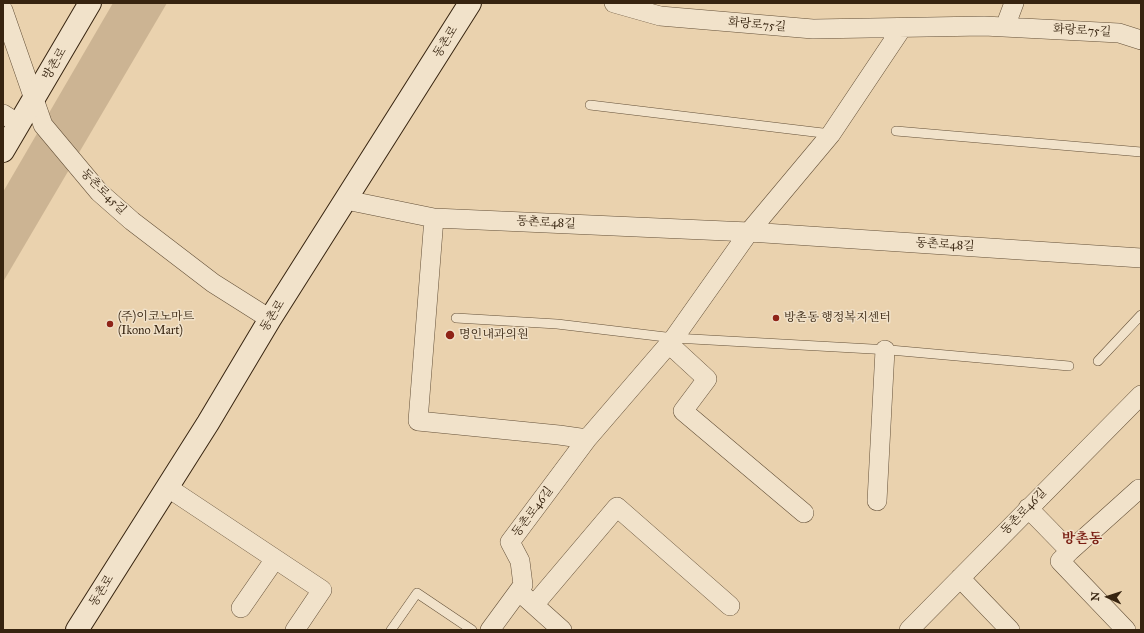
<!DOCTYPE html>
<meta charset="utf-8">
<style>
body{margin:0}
#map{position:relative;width:1144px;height:633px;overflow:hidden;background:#ead2ae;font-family:"IM FELL Great Primer",serif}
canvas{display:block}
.frame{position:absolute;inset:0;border:4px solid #372410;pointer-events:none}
.north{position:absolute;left:1088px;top:577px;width:40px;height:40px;-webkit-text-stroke:3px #f1e2ca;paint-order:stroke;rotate:273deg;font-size:11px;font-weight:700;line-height:16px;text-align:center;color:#372410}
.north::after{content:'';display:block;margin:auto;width:14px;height:18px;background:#372410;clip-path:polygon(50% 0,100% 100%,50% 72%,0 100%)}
</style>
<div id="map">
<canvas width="1144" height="633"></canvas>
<div class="frame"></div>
<div class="north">N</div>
</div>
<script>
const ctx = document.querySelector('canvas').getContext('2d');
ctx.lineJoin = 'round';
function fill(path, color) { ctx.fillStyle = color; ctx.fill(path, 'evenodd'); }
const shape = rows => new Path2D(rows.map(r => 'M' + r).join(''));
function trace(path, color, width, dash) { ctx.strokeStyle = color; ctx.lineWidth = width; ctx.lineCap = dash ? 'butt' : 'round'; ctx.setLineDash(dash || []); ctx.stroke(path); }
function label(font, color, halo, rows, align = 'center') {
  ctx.font = font + ' "IM FELL Great Primer","Noto Serif KR",serif'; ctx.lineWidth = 3; ctx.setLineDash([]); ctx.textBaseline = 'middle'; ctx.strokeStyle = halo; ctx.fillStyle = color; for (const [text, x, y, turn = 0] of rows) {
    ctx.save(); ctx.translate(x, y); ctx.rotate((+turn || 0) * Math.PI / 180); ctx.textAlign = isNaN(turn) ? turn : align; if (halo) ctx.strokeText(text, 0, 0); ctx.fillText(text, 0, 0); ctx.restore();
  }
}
const green = shape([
 [113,3,167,3,3,282,3,192]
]);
const lane = shape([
 [590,105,831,134],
 [896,131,1141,152],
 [456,318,557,324,674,338,890,350,1069,366],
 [1098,361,1141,315],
 [391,630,417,593,472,630]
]);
const street = shape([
 [614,3,660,16,813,29,984,26,1119,33,1141,40],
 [3,10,43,125,99,192,132,221,213,283,270,319],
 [1005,27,1014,3],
 [3,114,19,124],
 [346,200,434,218,749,232,1141,258],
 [434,218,418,421,559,435,587,439],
 [669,344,707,379,683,411,804,513],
 [167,487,322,590,295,630],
 [877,501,885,350],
 [1028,508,1070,551,1139,489,1141,491],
 [1070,551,1060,561,1126,630],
 [960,578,1010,630],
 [524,596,562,630],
 [534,605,617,507,730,606],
 [241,608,275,559],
 [490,630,523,585,520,561,510,542,587,439,674,338,749,232,831,134,902,28],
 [909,630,1141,395]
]);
const secondary = shape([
 [3,151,90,3],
 [77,630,208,423,270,319,470,3]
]);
const markers = [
 [776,318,4,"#8f2418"],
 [110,324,4,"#8f2418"],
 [450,335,5,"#8f2418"]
];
const streetNames = [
 ["화랑로75길",757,25,5],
 ["화랑로75길",1082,31,3],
 ["동촌로",446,42,-58],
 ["방촌로",55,64,-60],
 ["동촌로45길",103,192,45],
 ["동촌로48길",546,223,3],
 ["동촌로48길",945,245,4],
 ["동촌로",273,316,-58],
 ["동촌로46길",533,512,-53],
 ["동촌로46길",1024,512,-46],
 ["동촌로",102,591,-58]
];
const poiNames = [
 ["(주)이코노마트",118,317],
 ["(Ikono Mart)",118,331],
 ["방촌동 행정복지센터",784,318],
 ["명인내과의원",459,335]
];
const quarterNames = [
 ["방촌동",1082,540]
];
fill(green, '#ccb493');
trace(lane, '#645038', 10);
trace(street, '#645038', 20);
trace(secondary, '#372410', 24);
trace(lane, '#f1e2ca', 9);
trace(street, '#f1e2ca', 19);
trace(secondary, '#f1e2ca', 22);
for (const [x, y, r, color] of markers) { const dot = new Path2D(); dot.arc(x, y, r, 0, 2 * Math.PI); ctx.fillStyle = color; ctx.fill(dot); trace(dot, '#f1e2ca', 1.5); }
label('12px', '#372410', '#f1e2ca', streetNames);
label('12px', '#372410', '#f1e2ca', poiNames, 'left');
label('bold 14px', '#7a1f14', '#f1e2ca', quarterNames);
</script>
